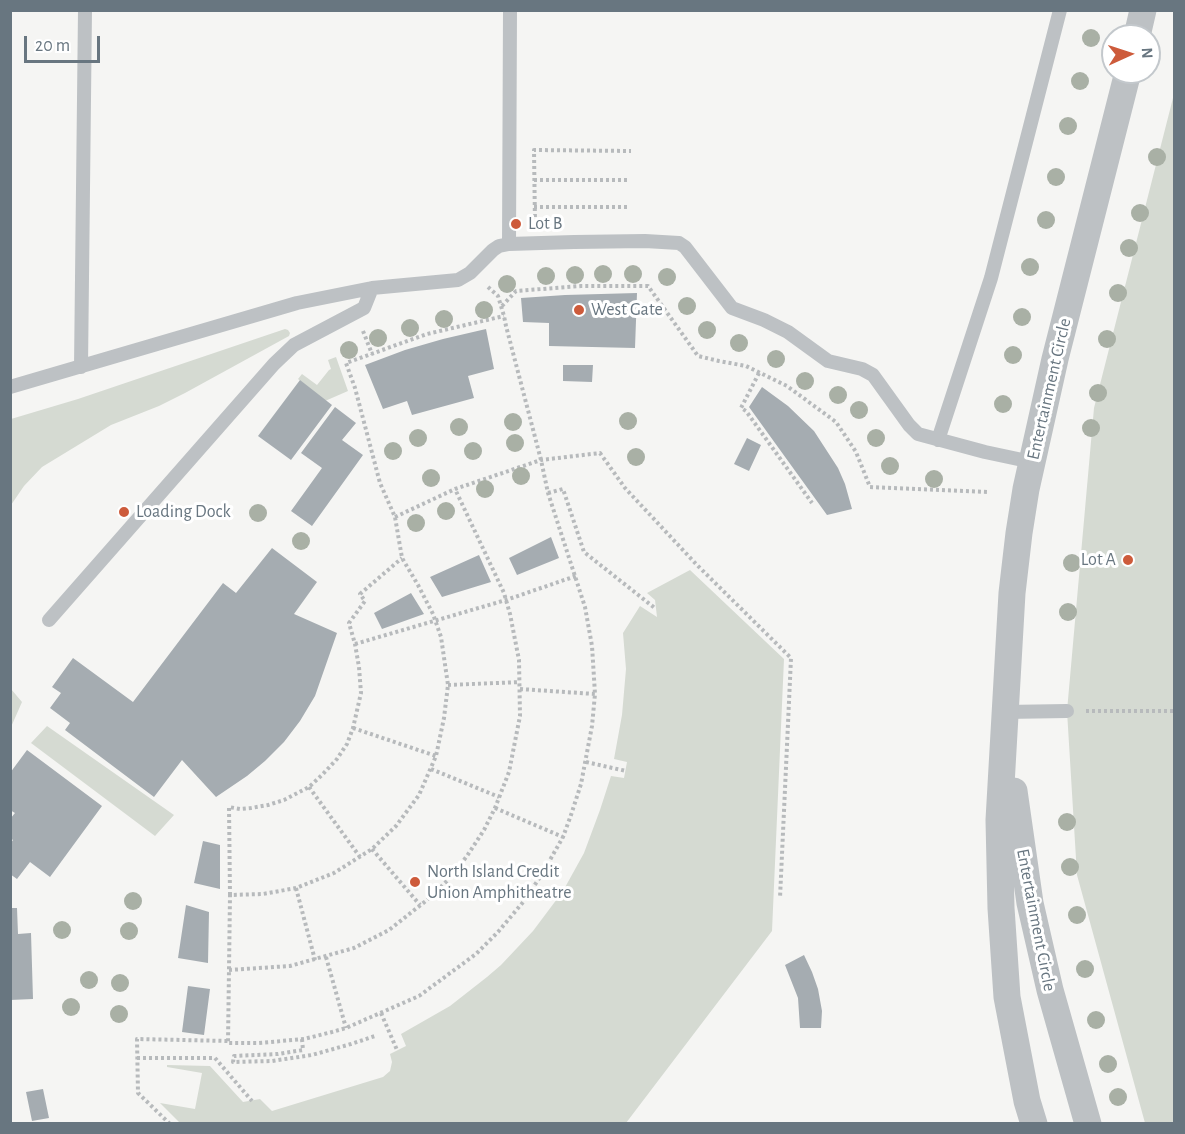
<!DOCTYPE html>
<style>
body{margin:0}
#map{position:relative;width:1185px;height:1134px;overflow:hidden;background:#f5f5f3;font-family:"Alegreya Sans",sans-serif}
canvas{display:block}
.frame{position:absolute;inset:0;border:12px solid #687680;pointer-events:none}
.north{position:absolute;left:1101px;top:24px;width:60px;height:60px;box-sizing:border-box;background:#fff;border:2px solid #c3c8cc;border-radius:50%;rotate:87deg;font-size:16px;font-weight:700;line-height:24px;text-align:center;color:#687680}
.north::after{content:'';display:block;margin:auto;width:21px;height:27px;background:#cd5b3b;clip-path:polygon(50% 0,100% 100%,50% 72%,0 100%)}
.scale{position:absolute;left:24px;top:36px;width:76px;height:27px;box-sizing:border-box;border:3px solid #687680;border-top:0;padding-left:8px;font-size:18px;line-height:21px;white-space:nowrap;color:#687680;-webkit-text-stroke:4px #fff;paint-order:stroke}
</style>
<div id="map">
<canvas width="1185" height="1134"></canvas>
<div class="frame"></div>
<div class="north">N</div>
<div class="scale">20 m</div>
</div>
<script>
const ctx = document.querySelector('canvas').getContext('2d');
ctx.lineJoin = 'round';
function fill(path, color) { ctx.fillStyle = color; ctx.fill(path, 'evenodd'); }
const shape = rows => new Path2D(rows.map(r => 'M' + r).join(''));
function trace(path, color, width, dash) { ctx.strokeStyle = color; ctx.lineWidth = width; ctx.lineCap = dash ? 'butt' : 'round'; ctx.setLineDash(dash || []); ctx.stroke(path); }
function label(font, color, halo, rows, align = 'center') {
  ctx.font = font + ' "Alegreya Sans",sans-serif'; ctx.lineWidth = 6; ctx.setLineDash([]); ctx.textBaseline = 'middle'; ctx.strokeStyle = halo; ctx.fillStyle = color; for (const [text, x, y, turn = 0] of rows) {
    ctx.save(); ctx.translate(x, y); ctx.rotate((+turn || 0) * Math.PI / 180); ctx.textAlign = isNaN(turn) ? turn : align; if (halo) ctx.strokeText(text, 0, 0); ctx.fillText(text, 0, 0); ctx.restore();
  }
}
const green = shape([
 [1174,94,1174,1123,1145,1123,1077,875,1067,711,1094,408],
 [285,329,288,330,290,333,289,336,185,393,159,406,111,425,42,467,24,486,11,505,11,419,78,399],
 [336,357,348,391,325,401,298,379,302,374,317,385,329,370,331,369,328,360],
 [690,570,784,659,772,931,626,1123,180,1123,160,1103,195,1109,202,1073,167,1067,167,1065,210,1066,243,1102,260,1099,272,1111,383,1077,390,1071,392,1062,390,1054,406,1046,401,1034,450,1006,487,977,501,965,533,931,563,891,584,853,600,810,611,776,624,778,627,762,614,759,622,715,626,669,623,633,640,606,657,617,655,600,647,593],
 [11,689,22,702,11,727],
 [47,726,174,815,155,836,31,743]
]);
const building = shape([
 [637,293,635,348,549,346,549,323,523,322,521,298,565,295],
 [486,329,494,369,468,376,474,398,412,415,407,401,383,409,365,365,405,350,443,339],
 [563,365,593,365,592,382,563,381],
 [300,380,332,405,291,460,258,436],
 [762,387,788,406,814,431,838,468,845,484,852,509,827,515,749,407],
 [335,407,356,423,342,440,363,455,312,526,291,511,322,468,301,453],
 [747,438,761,445,749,471,734,464],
 [551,537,559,558,517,575,509,558],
 [272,548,317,582,294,614,337,633,315,696,300,721,284,742,265,761,247,776,216,797,182,760,154,797,65,730,70,723,50,708,61,693,52,687,73,658,133,702,223,583,236,593],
 [479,555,491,582,442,597,430,577],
 [411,593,424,614,382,629,374,613],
 [27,750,102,806,50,877,30,862,17,879,10,874,10,844,13,840,10,838,10,819,15,813,10,810,10,773],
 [203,841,220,845,220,889,194,883],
 [186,905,209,912,208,963,178,958],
 [10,908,17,908,18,934,31,933,33,999,10,1000],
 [804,955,812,972,818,989,822,1011,821,1028,800,1028,798,998,785,965],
 [188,986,210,989,204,1035,182,1032],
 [43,1089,49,1118,32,1121,26,1092]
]);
const path = shape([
 [534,180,630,180],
 [534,207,630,207],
 [535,223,534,150,631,151],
 [488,287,498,296,504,316,506,326,541,460,548,493,585,607,592,646,595,694,592,726,581,784,571,815,563,837,542,874,524,901,498,932,476,954,419,996,346,1028,332,1032,304,1039,259,1043,228,1043,230,895,263,894,296,888,334,873,372,849,396,826,419,795,436,756,444,718,448,685,441,637,433,614,418,585,402,558,395,517,380,483,355,388,346,363,427,334,504,316],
 [502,306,516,291,581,286,648,286,698,356,719,361,746,366,787,386,836,422,856,452,870,487,987,492],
 [363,331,372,354],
 [759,373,741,408,746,411,812,503],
 [548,493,563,489,584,552,656,609],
 [395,517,455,489,541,460,600,453,625,488,696,564,791,658,780,898],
 [355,644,506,600,576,576],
 [448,685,520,682],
 [520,689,595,694],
 [1086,711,1174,711],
 [353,728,436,756],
 [586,762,626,771],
 [431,769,499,797],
 [309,787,360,857],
 [495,808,563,837],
 [372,849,420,905],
 [296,888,315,960],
 [230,895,229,807,240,809,251,808,268,805,284,800,309,787,322,775,337,759,347,744,353,728,361,693,359,667,355,644,349,623,365,601,360,594,402,558],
 [326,957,346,1028],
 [229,970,290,966,354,948,389,930,427,900,449,879,467,856,484,830,495,808,509,772,520,716,519,660,510,614,504,593,455,489],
 [381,1013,397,1050],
 [302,1039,303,1050,278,1054,234,1056,233,1062,272,1061,312,1055,351,1044,375,1036],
 [137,1058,215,1058,252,1101],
 [170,1124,138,1093,137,1039,228,1041]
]);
const lane = shape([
 [510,10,509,244,574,242,645,241,679,243,685,247,732,308,764,320,788,332,828,361,862,369,873,375,909,425,918,434,985,452,1032,462],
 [81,367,85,10],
 [10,387,297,303,372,288,458,280,470,273,493,250,499,246,509,244],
 [938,440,991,278,1060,10],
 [49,620,274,364,294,345,364,308,372,288],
 [1005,712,1067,711]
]);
const street = shape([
 [1137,36,1143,10],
 [1014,791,1030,903,1050,990,1088,1124],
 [1034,1124,1027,1101,1007,997,1001,908,999,820,1012,593,1019,533,1026,489,1055,359,1128,72]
]);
const trees = [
 [1091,38],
 [1080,81],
 [1068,126],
 [1157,157],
 [1056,177],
 [1140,213],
 [1046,220],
 [1129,248],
 [1030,267],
 [603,274],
 [633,274],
 [575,275],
 [546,276],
 [667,277],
 [507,284],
 [1118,293],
 [687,306],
 [484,310],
 [1022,317],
 [444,319],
 [410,328],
 [707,330],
 [378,338],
 [1107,339],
 [739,343],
 [349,350],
 [1013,355],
 [776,359],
 [805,381],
 [1098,393],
 [838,395],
 [1003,404],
 [859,410],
 [628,421],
 [513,422],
 [459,427],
 [1091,428],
 [418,438],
 [876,438],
 [515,443],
 [393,451],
 [473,451],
 [636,457],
 [890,466],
 [521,476],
 [431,478],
 [934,479],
 [485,489],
 [446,511],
 [258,513],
 [416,523],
 [301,541],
 [1072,563],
 [1068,612],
 [1067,822],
 [1070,867],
 [133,901],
 [1077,915],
 [62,930],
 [129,931],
 [1085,969],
 [89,980],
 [120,983],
 [71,1007],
 [119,1014],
 [1096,1020],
 [1108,1064],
 [1118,1097]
];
const markers = [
 [516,224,6,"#cd5b3b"],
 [579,310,6,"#cd5b3b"],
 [124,512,6,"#cd5b3b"],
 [1128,560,6,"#cd5b3b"],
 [415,882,6,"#cd5b3b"]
];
const poiNames = [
 ["Lot B",528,224],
 ["West Gate",591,310],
 ["Loading Dock",136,512],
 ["Lot A",1116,560,"right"],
 ["North Island Credit",427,872],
 ["Union Amphitheatre",427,893]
];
const streetNames = [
 ["Entertainment Circle",1049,389,-77],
 ["Entertainment Circle",1036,920,79]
];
fill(green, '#d5dad2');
fill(building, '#a5acb1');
trace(path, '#b7babc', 4, [3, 3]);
trace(lane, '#bdc1c4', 14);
trace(street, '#bdc1c4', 27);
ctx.fillStyle = '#a9b0a5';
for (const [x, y] of trees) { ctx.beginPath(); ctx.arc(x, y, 9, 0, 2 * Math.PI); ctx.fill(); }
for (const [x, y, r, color] of markers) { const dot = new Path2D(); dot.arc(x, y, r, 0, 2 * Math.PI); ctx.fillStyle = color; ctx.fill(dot); trace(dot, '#fff', 2); }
label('18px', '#687680', '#fff', poiNames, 'left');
label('18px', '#687680', '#fff', streetNames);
</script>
